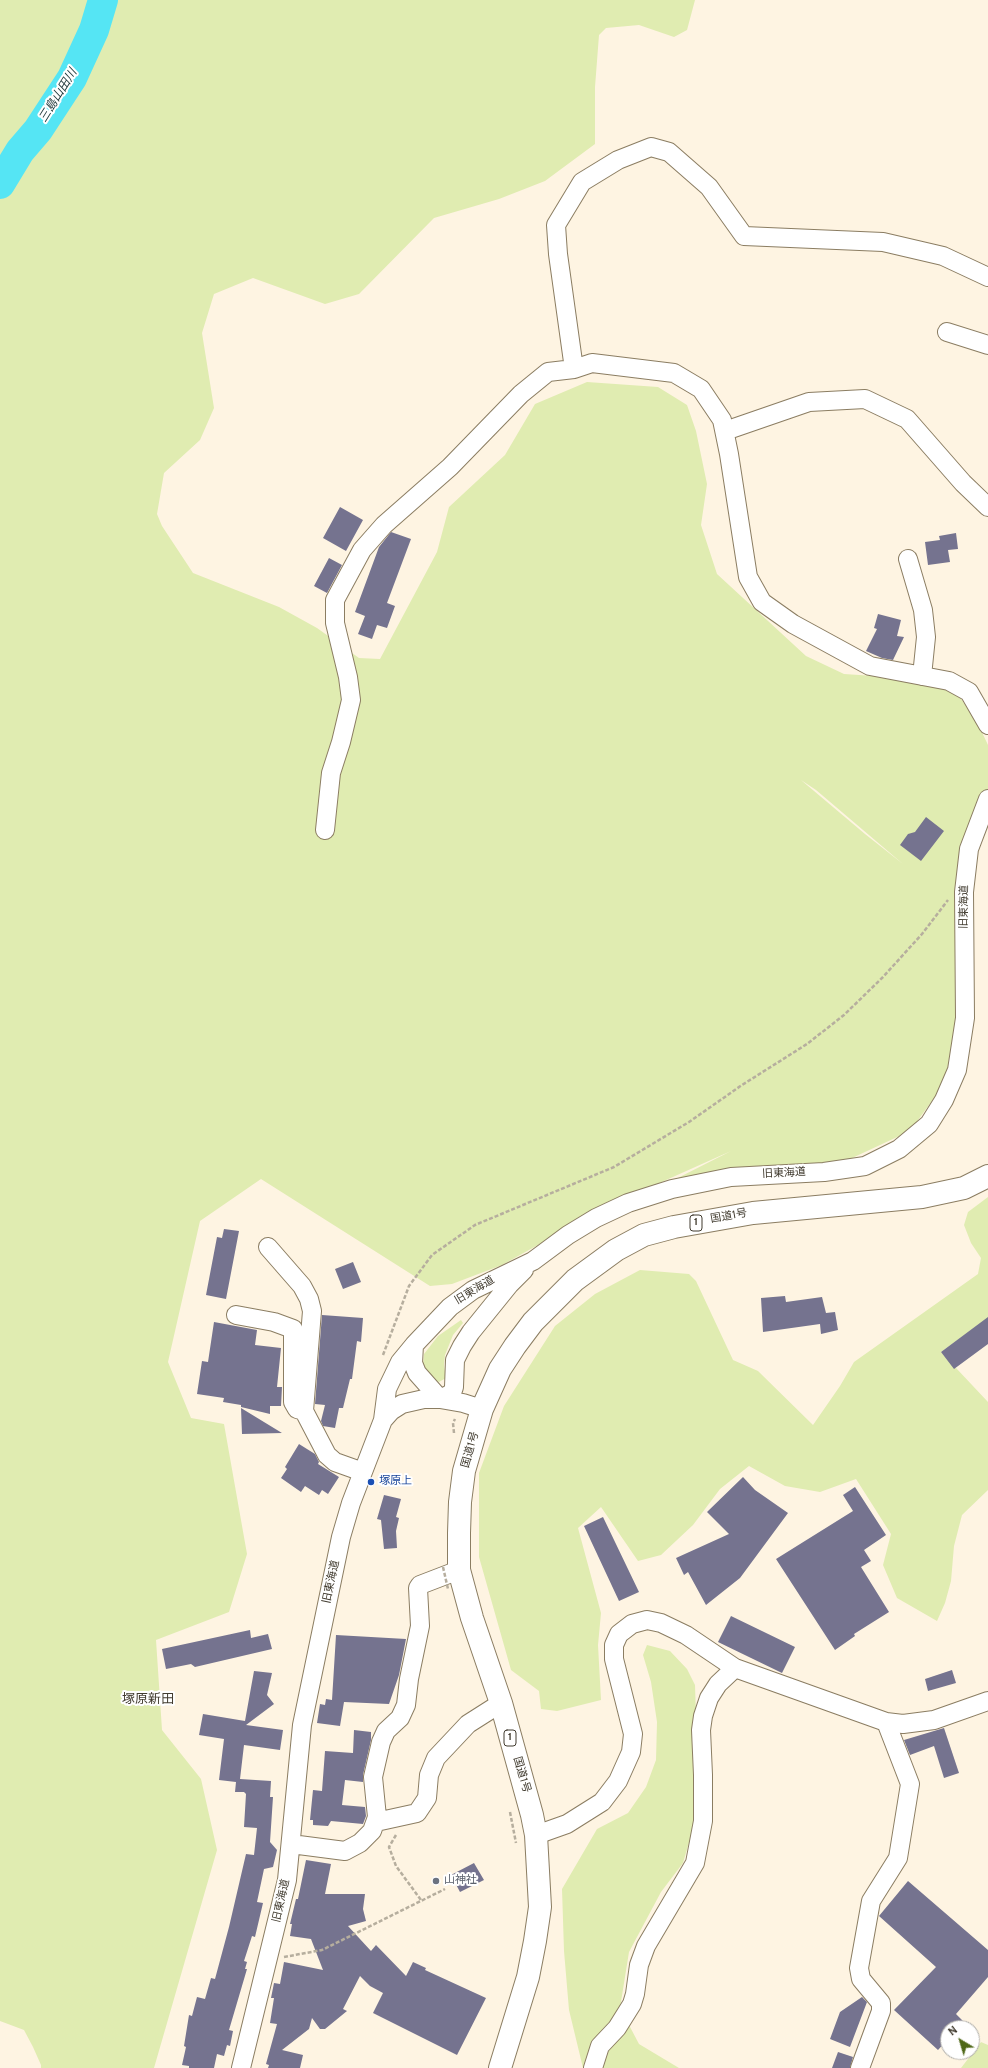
<!DOCTYPE html>
<meta charset="utf-8">
<style>
body{margin:0}
#map{position:relative;width:988px;height:2068px;overflow:hidden;background:#fef4e2;font-family:Overpass,sans-serif}
canvas{display:block}
.north{position:absolute;left:940px;top:2020px;width:40px;height:40px;box-sizing:border-box;background:#fff;border:1px solid #b3b1ac;border-radius:50%;rotate:322deg;font-size:11px;font-weight:700;line-height:16px;text-align:center;color:#413b2f}
.north::after{content:'';display:block;margin:auto;width:14px;height:18px;background:#4e6717;clip-path:polygon(50% 0,100% 100%,50% 72%,0 100%)}
</style>
<div id="map">
<canvas width="988" height="2068"></canvas>
<div class="north">N</div>
</div>
<script>
const ctx = document.querySelector('canvas').getContext('2d');
ctx.lineJoin = 'round';
function fill(path, color) { ctx.fillStyle = color; ctx.fill(path, 'evenodd'); }
const shape = rows => new Path2D(rows.map(r => 'M' + r).join(''));
function trace(path, color, width, dash) { ctx.strokeStyle = color; ctx.lineWidth = width; ctx.lineCap = dash ? 'butt' : 'round'; ctx.setLineDash(dash || []); ctx.stroke(path); }
function label(font, color, halo, rows, align = 'center') {
  ctx.font = font + ' Overpass,"Noto Sans JP",sans-serif'; ctx.lineWidth = 4; ctx.setLineDash([]); ctx.textBaseline = 'middle'; ctx.strokeStyle = halo; ctx.fillStyle = color; for (const [text, x, y, turn = 0] of rows) {
    ctx.save(); ctx.translate(x, y); ctx.rotate((+turn || 0) * Math.PI / 180); ctx.textAlign = isNaN(turn) ? turn : align; if (halo) ctx.strokeText(text, 0, 0); ctx.fillText(text, 0, 0); ctx.restore();
  }
}
const green = shape([
 [0,0,695,0,687,30,674,37,639,25,606,28,599,35,595,87,595,144,545,181,499,199,434,218,359,294,325,304,253,278,214,294,202,333,214,408,200,440,164,473,157,514,162,526,193,573,279,607,317,628,359,658,380,659,437,552,449,507,505,455,535,404,587,382,658,387,687,405,696,431,707,484,701,525,717,574,806,656,844,674,949,681,978,724,988,745,988,804,966,873,965,963,945,1083,910,1131,835,1166,658,1188,731,1151,608,1206,502,1265,452,1284,430,1286,261,1179,200,1221,168,1362,191,1418,224,1424,247,1554,229,1612,156,1640,162,1730,201,1779,217,1850,154,2068,41,2068,41,2065,33,2047,24,2030,0,2021],
 [801,780,816,790,903,864,865,834],
 [988,1197,988,1318,941,1352,988,1402,988,1490,962,1515,954,1546,951,1581,945,1603,937,1621,897,1598,883,1565,891,1534,856,1479,820,1492,785,1486,749,1466,720,1489,693,1525,661,1555,638,1561,601,1507,578,1528,601,1613,598,1645,601,1700,557,1711,541,1709,539,1691,511,1670,479,1557,479,1473,504,1406,555,1326,595,1294,640,1270,689,1274,696,1281,733,1360,758,1371,813,1425,840,1386,854,1362,978,1274,981,1258,971,1243,964,1225,968,1212],
 [461,1320,463,1323,453,1335,445,1355,444,1365,446,1378,439,1382,432,1379,423,1365,424,1354,438,1336],
 [647,1645,670,1651,687,1669,695,1685,699,1808,683,1863,661,1892,629,1952,620,2008,639,2044,679,2068,583,2068,569,2010,564,1951,562,1889,597,1829,628,1813,646,1787,656,1760,657,1722,651,1682,643,1655],
 [981,2042,988,2045,988,2068,961,2068]
]);
const river = shape([
 [0,184,20,151,38,130,72,78,94,30,103,0]
]);
const building = shape([
 [340,507,363,520,346,551,323,538],
 [391,532,411,539,387,603,395,606,387,628,377,625,372,639,358,634,365,616,355,612,379,547],
 [956,533,958,549,948,550,950,562,928,565,925,542,940,540,939,536],
 [329,558,342,565,327,593,314,586],
 [878,614,901,620,897,636,904,637,893,660,882,658,866,651,877,629,874,628],
 [926,817,944,831,921,861,900,845,908,834,915,832],
 [224,1229,239,1231,226,1299,206,1295,217,1237,222,1238],
 [353,1262,361,1282,343,1289,335,1269],
 [785,1296,786,1302,822,1297,826,1313,835,1312,838,1330,821,1334,820,1324,763,1332,761,1298],
 [322,1315,363,1318,361,1342,357,1341,352,1379,350,1379,343,1408,339,1408,335,1428,323,1426,321,1421,325,1405,315,1404],
 [988,1317,988,1344,954,1369,941,1352],
 [214,1322,257,1330,255,1345,281,1348,277,1387,282,1387,281,1406,270,1406,270,1414,241,1407,241,1405,223,1402,224,1398,197,1394,202,1361,208,1362],
 [241,1408,282,1433,242,1434],
 [299,1444,315,1454,319,1462,318,1464,339,1477,328,1494,322,1490,319,1495,305,1486,301,1492,281,1478,287,1469,285,1467],
 [743,1477,755,1490,788,1513,740,1578,706,1605,688,1572,684,1575,676,1558,729,1534,707,1512],
 [855,1487,886,1535,864,1550,871,1561,861,1567,889,1612,854,1634,855,1636,835,1650,776,1559,853,1511,843,1495],
 [384,1495,401,1499,396,1517,399,1518,396,1531,397,1548,384,1549,381,1520,377,1519],
 [603,1517,639,1592,619,1601,584,1526],
 [731,1616,795,1647,782,1673,718,1642],
 [250,1630,251,1638,268,1634,272,1649,195,1667,191,1664,166,1669,162,1649],
 [336,1635,406,1639,399,1675,389,1704,344,1702,340,1726,317,1723,320,1704,325,1705,326,1699,332,1700],
 [952,1670,956,1683,928,1691,925,1679],
 [254,1671,272,1673,267,1695,274,1704,246,1725,283,1730,280,1750,244,1745,240,1779,271,1781,270,1797,273,1797,270,1842,277,1850,273,1867,264,1869,257,1902,263,1903,255,1937,252,1936,244,1961,247,1962,245,1969,247,1969,229,2030,233,2031,230,2046,227,2045,224,2056,217,2054,214,2068,189,2068,189,2066,182,2065,186,2047,184,2046,189,2015,192,2016,197,1997,205,1999,211,1978,215,1979,229,1927,246,1854,254,1855,257,1828,244,1827,246,1794,244,1792,235,1792,236,1782,219,1780,224,1739,199,1735,203,1714,245,1721],
 [944,1728,959,1773,944,1778,934,1746,910,1755,904,1740],
 [354,1730,371,1732,371,1740,363,1775,363,1782,345,1780,342,1805,365,1807,366,1816,363,1824,331,1821,328,1826,313,1825,313,1820,310,1820,313,1790,322,1791,325,1751,353,1753],
 [306,1860,331,1864,325,1894,365,1894,363,1909,366,1921,348,1926,371,1951,376,1945,406,1976,413,1962,426,1968,425,1970,486,1998,457,2055,373,2013,383,1993,370,1986,360,1976,343,2009,347,2011,325,2029,320,2029,312,2018,309,2029,282,2050,303,2055,300,2068,268,2068,269,2065,266,2064,277,2024,270,2023,274,1998,271,1998,274,1983,280,1984,284,1962,323,1970,311,1939,290,1936,292,1924,290,1924,296,1899,298,1899],
 [474,1863,484,1880,460,1892,451,1875],
 [908,1881,988,1950,988,1977,956,2014,963,2021,957,2028,948,2028,948,2039,938,2050,894,2010,936,1967,879,1916],
 [862,1997,867,2002,850,2047,830,2039,840,2012],
 [838,2052,853,2057,850,2068,832,2068]
]);
const path = shape([
 [383,1355,409,1286,432,1255,475,1225,614,1167,689,1122,742,1085,807,1044,844,1015,883,977,922,934,948,900],
 [454,1433,453,1423,455,1419],
 [510,1812,516,1843],
 [396,1835,389,1847,396,1866,421,1900],
 [284,1957,322,1950,445,1889]
]);
const minor = shape([
 [947,332,988,345],
 [574,369,592,363,674,373,701,389,722,420,729,454,748,577,762,602,793,624,870,666,949,681,969,692,988,725],
 [725,431,809,402,865,399,907,419,963,483,988,507],
 [908,559,923,610,926,637,922,676],
 [325,830,331,773,341,742,351,700,348,677,335,623,335,600,362,550,384,525,450,467,521,394,548,372,574,369,558,254,556,225,582,182,618,160,651,147,669,152,709,187,744,236,883,242,943,256,988,277],
 [268,1247,302,1286,309,1299,312,1311,304,1411,327,1455,335,1462,363,1472],
 [236,1315,274,1322,293,1329,293,1402,297,1409,304,1411],
 [414,1345,413,1363,417,1373,440,1399,463,1403,482,1409],
 [383,1420,391,1411,402,1404,424,1399,440,1399,452,1393,454,1387,455,1360,462,1346,471,1332,509,1285,524,1270],
 [376,1822,417,1813,427,1798,429,1775,436,1758,468,1724,501,1703],
 [536,1835,567,1824,602,1802,618,1781,631,1752,633,1734,614,1659,614,1645,619,1634,632,1624,647,1620,661,1623,686,1635,735,1668,886,1722,903,1724,934,1720,988,1701],
 [291,1844,345,1851,360,1843,372,1831,377,1817,373,1777,381,1742,386,1731,400,1718,406,1705,409,1679,420,1626,418,1588,420,1585,459,1570],
 [241,2068,287,1880,302,1725,341,1537,351,1503,383,1420,387,1389,400,1362,414,1345,450,1307,473,1290,533,1261,568,1235,596,1218,628,1203,672,1189,731,1177,824,1172,865,1166,899,1149,929,1124,944,1100,957,1070,965,1018,964,892,969,849,988,799],
 [593,2068,600,2046,617,2028,632,2004,635,1994,639,1965,646,1946,695,1863,703,1821,703,1775,701,1730,703,1716,709,1698,718,1684,735,1668],
 [860,2068,881,2011,881,2003,861,1979,859,1968,871,1901,898,1858,910,1784,886,1722]
]);
const highway = shape([
 [500,2068,528,1977,535,1941,540,1907,536,1835,532,1815,501,1703,472,1618,459,1570,459,1533,460,1502,464,1471,482,1409,500,1369,515,1346,533,1322,575,1280,616,1250,644,1235,674,1227,753,1213,922,1197,964,1188,988,1176]
]);
const pathBridge = shape([
 [443,1567,448,1589]
]);
const markers = [
 [371,1482,4,"#1a4fb4"],
 [436,1881,4,"#6b7280"]
];
const shields = [
 [696,1223,12],
 [510,1738,12]
];
const shieldNames = [
 ["1",696,1223],
 ["1",510,1738]
];
const streetNames = [
 ["旧東海道",965,907,-89],
 ["旧東海道",784,1174,-3],
 ["国道1号",729,1217,-10],
 ["旧東海道",475,1291,-31],
 ["国道1号",471,1450,-74],
 ["旧東海道",332,1582,-78],
 ["国道1号",521,1775,74],
 ["旧東海道",282,1901,-77]
];
const transitNames = [
 ["塚原上",379,1482]
];
const worshipNames = [
 ["山神社",444,1881]
];
const waterNames = [
 ["三島山田川",59,96,-58]
];
const quarterNames = [
 ["塚原新田",148,1700]
];
fill(green, '#e0ecb1');
trace(river, '#55e5f4', 30);
fill(building, '#75738f');
trace(minor, '#8b7d62', 20);
trace(highway, '#8b7d62', 24);
trace(path, '#b6ae9e', 2.5, [4, 2]);
trace(minor, '#fff', 18);
trace(highway, '#fff', 22);
trace(pathBridge, '#b6ae9e', 2.5, [4, 2]);
for (const [x, y, r, color] of markers) { const dot = new Path2D(); dot.arc(x, y, r, 0, 2 * Math.PI); ctx.fillStyle = color; ctx.fill(dot); trace(dot, '#fff', 1.5); }
for (const [x, y, w] of shields) { const box = new Path2D(); box.roundRect(x - w / 2, y - 8, w, 16, 3); ctx.fillStyle = '#fff'; ctx.fill(box); trace(box, '#413b2f', 1); }
label('bold 10px', '#413b2f', null, shieldNames);
label('11px', '#413b2f', '#fff', streetNames);
label('11px', '#164399', '#fff', transitNames, 'left');
label('11px', '#5b616d', '#fff', worshipNames, 'left');
label('italic 12px', '#1c3437', '#fff', waterNames);
label('13px', '#413b2f', '#fff', quarterNames);
</script>
